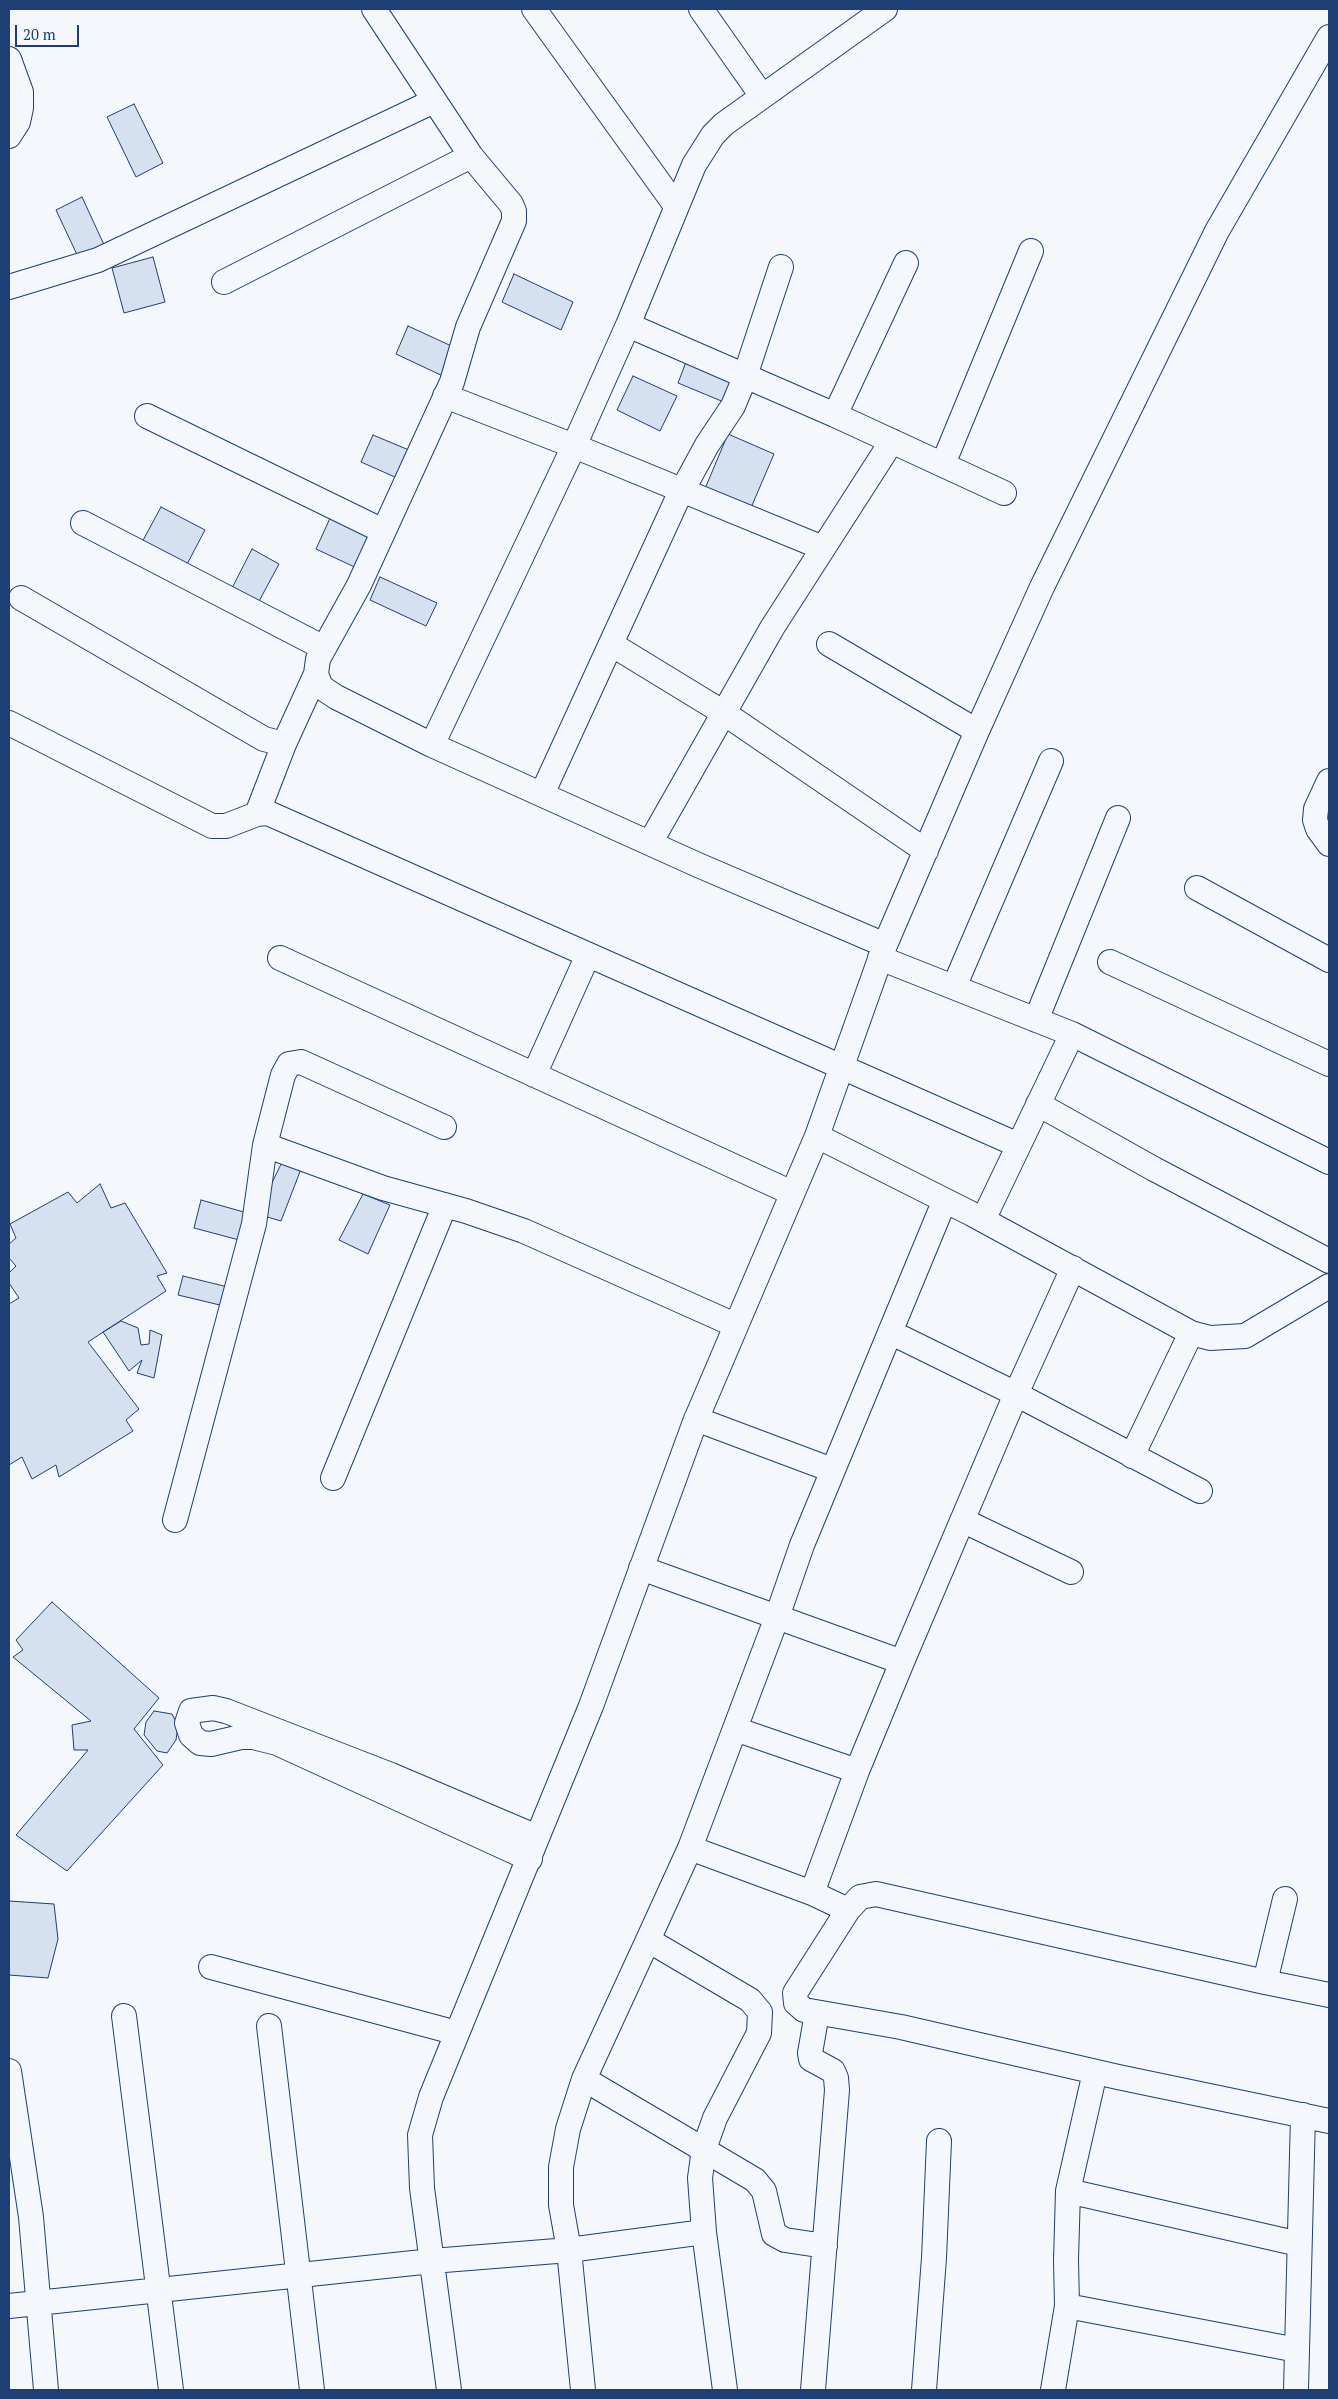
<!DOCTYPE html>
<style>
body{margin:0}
#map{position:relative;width:1338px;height:2399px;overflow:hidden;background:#f4f7fb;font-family:"PT Serif",serif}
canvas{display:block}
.frame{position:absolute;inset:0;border:10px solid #1d3f73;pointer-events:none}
.scale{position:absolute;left:15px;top:25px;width:64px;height:22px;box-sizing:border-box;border:2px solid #1d3f73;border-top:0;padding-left:6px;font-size:15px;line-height:18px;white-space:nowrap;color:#1d3f73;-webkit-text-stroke:4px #f4f7fb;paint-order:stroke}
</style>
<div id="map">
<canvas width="1338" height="2399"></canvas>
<div class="frame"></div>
<div class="scale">20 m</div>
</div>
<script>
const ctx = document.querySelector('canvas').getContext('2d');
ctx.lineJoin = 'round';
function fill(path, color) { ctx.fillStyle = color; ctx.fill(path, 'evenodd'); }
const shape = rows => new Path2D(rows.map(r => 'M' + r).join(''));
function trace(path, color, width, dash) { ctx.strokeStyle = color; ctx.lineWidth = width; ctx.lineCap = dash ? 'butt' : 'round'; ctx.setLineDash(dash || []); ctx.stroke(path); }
const building = shape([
 [134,104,163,163,136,177,107,117,134,104],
 [82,197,106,249,80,261,56,210,82,197],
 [153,257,165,302,124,313,112,268,153,257],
 [514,274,573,302,561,330,502,302,514,274],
 [408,326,458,349,445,377,396,354,408,326],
 [686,362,739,385,731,405,678,383,686,362],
 [633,376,677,396,660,431,617,410,633,376],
 [728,434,774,454,750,510,704,491,728,434],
 [373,435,416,453,404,481,361,462,373,435],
 [161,507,205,530,185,568,141,544,161,507],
 [331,516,376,537,361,570,316,549,331,516],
 [252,549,279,564,257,605,231,590,252,549],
 [380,577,437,603,426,626,370,600,380,577],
 [282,1162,301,1169,281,1221,257,1214,282,1162],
 [100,1184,111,1208,125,1203,167,1273,157,1276,166,1291,88,1342,139,1409,126,1420,133,1431,59,1477,56,1465,32,1479,22,1457,9,1465,9,1304,19,1298,9,1283,9,1273,16,1266,9,1258,9,1244,16,1238,10,1224,68,1192,77,1203,100,1184],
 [363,1194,390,1205,368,1254,339,1240,363,1194],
 [201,1200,251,1214,243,1241,194,1228,201,1200],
 [183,1276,228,1287,224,1306,178,1295,183,1276],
 [121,1321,138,1328,141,1345,149,1344,150,1330,162,1335,154,1378,137,1373,142,1360,129,1371,103,1332,121,1321],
 [52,1602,159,1698,134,1729,163,1765,67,1871,16,1835,88,1750,74,1750,72,1725,91,1721,13,1657,23,1650,16,1640,52,1602],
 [154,1711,172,1714,178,1726,176,1740,167,1753,157,1751,144,1735,146,1722,154,1711],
 [9,1901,54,1904,58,1939,48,1978,9,1975,9,1901]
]);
const minor = shape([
 [374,9,471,156,511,204,514,211,514,221,468,327,452,382,359,585,318,659,316,674,321,687,336,697,432,745,698,865,885,945],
 [534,9,676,206],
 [701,9,762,96],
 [9,59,21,92,21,108,18,122,9,136],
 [224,282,471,156],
 [9,287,98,260,434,101],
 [628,325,835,415,1004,493],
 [445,396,574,446,823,548],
 [835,415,906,263],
 [147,416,383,531],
 [943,464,1031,251],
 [83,523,324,648],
 [21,598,245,728,264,739,284,744,316,674],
 [611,644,724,713,926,851],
 [829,644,977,731],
 [9,723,212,826,226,826,257,814,268,813,1018,1145],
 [432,745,574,446,628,325,694,165,713,135,724,124,885,9],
 [1329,781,1316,809,1315,820,1318,829,1329,844],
 [542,794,676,502,707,445,733,406,743,382,781,267],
 [257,814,284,744],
 [650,843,772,628,892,441],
 [1197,888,1329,960],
 [280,958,792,1193],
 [880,958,1072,1034,1329,1162],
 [1110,962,1329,1064],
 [954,987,1051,761],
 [1036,1020,1118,818],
 [534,1075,588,955],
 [1038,1104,1154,1169,1329,1261],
 [817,1136,972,1214,1191,1333,1210,1338,1245,1336,1329,1286],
 [265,1145,283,1075,289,1064,301,1062,444,1127],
 [983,1220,1072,1034],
 [890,1332,1016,1394,1200,1491],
 [696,1419,832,1470],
 [1132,1456,1191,1333],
 [333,1478,445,1205],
 [175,1520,254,1224,265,1145,383,1188,466,1211,524,1231,735,1325],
 [964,1521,1071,1572],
 [641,1568,902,1662],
 [735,1729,857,1771],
 [690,1848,812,1893,848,1910],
 [530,1859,277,1743,253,1737,241,1737,211,1744,200,1743,191,1735,187,1723,191,1711,213,1708,226,1711,391,1775,537,1837],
 [812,1893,857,1771,902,1662,1016,1394,1073,1268],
 [1285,1899,1265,1982,876,1894,860,1897,848,1910,795,1993,796,2003,804,2010,901,2027,1118,2077,1329,2121],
 [648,1940,690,1848,777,1617,802,1545,944,1202],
 [211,1967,457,2033],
 [1265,1982,1329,1995],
 [124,2016,171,2390],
 [269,2026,312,2390],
 [9,2071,31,2217,46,2390],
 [584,2079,755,2180,764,2191,774,2234,785,2240,825,2246],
 [1068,2191,1299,2244],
 [704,2232,725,2390],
 [9,2306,432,2261,569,2250,704,2232,700,2178,704,2149,715,2118,759,2033,760,2012,750,2000,648,1940,584,2079,568,2129,561,2167,561,2205,569,2250,583,2390],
 [1067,2306,1297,2350],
 [449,2390,422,2188,420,2135,431,2097,591,1706,695,1422,817,1136,885,945,977,731,1042,587,1217,231,1329,37],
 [813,2390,837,2090,836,2078,833,2071,811,2059,810,2053,817,2013],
 [924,2390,934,2258,939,2141],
 [1053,2390,1067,2306,1066,2260,1068,2191,1095,2072],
 [1296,2390,1303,2115]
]);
fill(building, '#d5e0f0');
trace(building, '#1d3f73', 1);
trace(minor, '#1d3f73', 26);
trace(minor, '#f4f7fb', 24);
</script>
